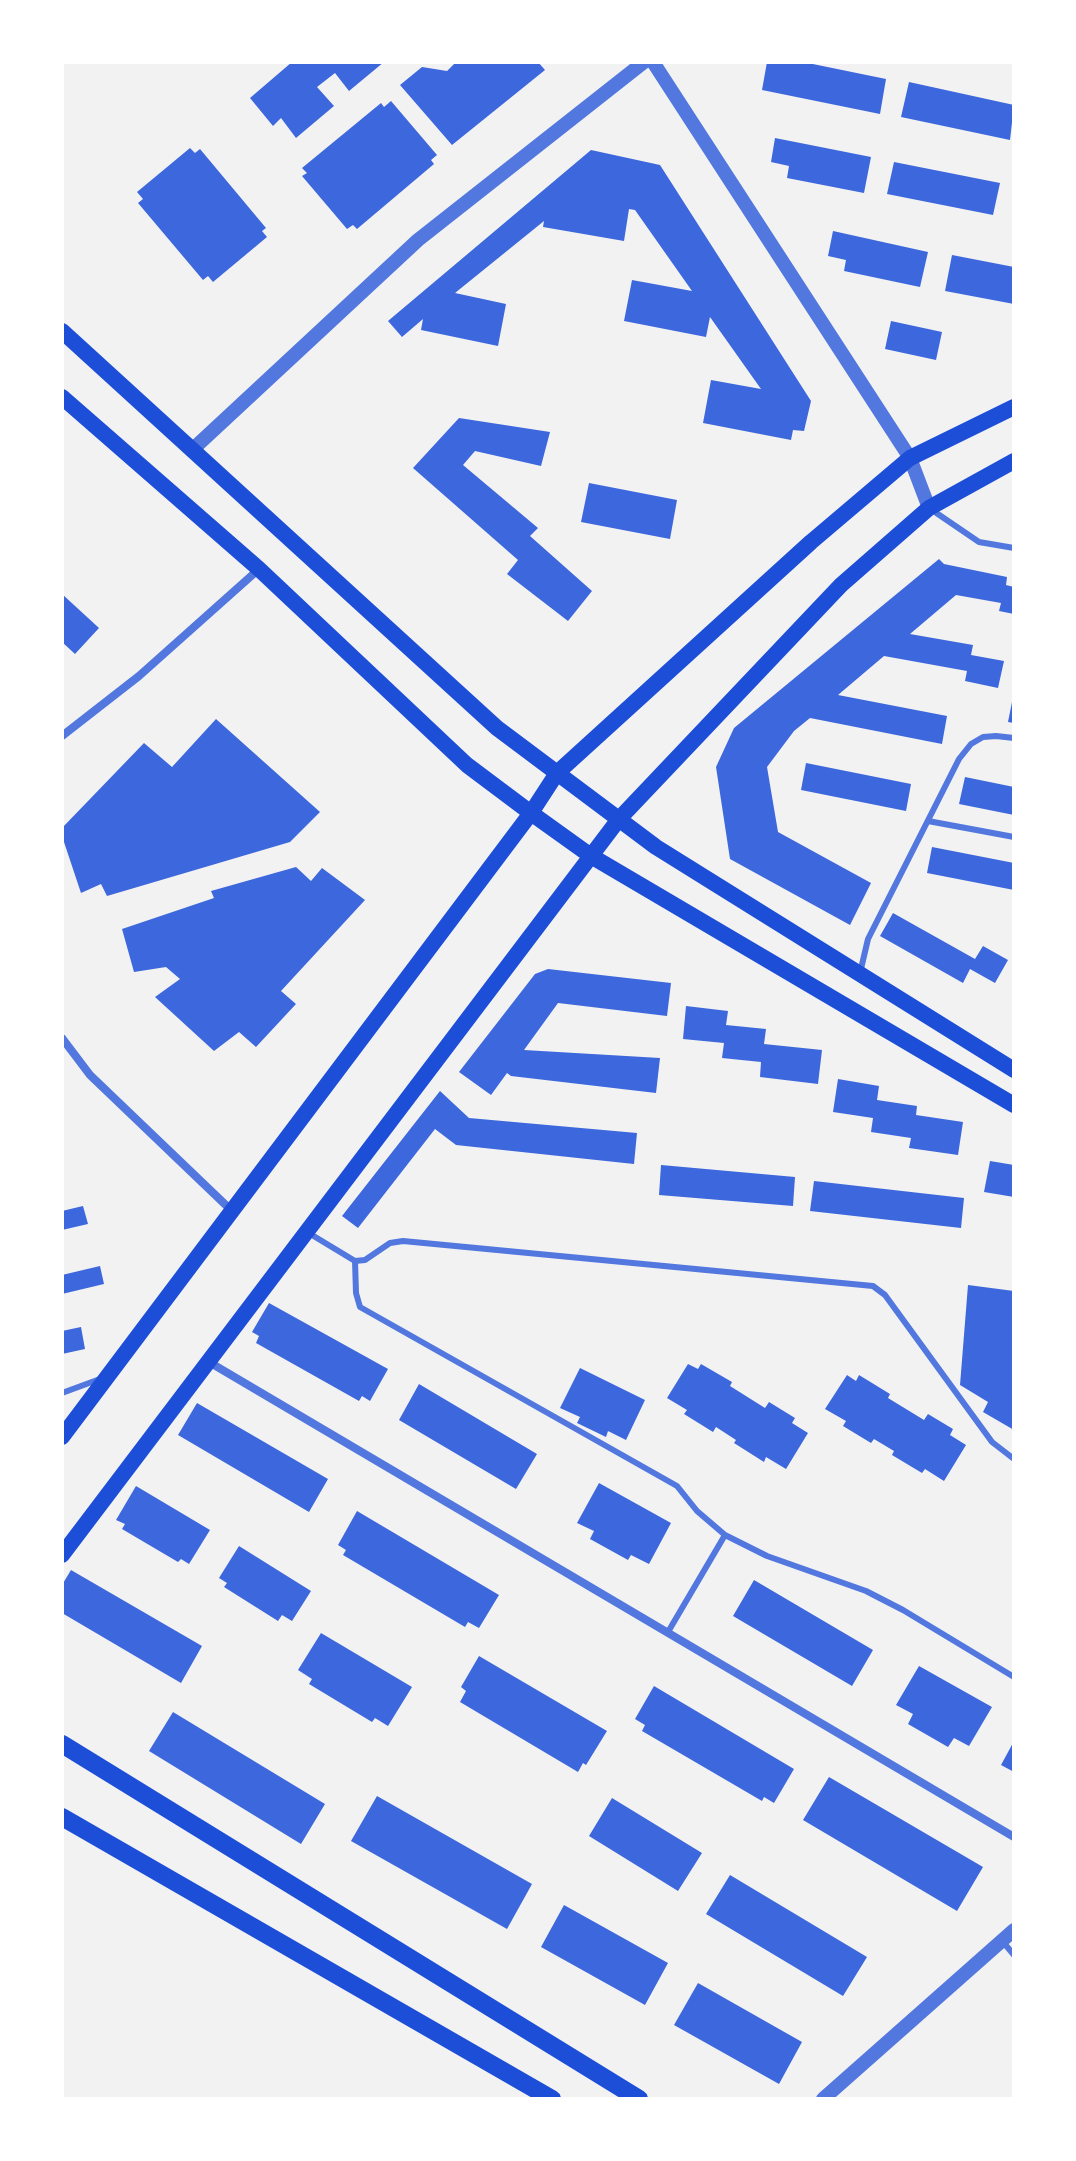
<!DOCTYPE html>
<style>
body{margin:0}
#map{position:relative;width:1076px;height:2161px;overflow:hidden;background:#f2f2f2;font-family:Inter,sans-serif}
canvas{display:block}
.frame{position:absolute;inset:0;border:64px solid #fff;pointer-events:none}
</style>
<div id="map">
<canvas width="1076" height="2161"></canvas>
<div class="frame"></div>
</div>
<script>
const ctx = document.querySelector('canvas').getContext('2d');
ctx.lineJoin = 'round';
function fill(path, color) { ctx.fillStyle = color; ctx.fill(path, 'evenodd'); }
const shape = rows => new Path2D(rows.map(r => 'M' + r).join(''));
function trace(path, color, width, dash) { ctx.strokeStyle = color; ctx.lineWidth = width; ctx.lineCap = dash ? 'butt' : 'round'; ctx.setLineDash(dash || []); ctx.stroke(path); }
const building = shape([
 [292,62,384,62,349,91,335,73,317,87,334,106,296,138,281,118,273,126,250,98],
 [456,62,538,62,545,70,452,145,400,85,422,67,447,71],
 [767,62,803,62,886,79,880,114,762,90],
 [909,82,1014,105,1010,140,901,117],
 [391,101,437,155,431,160,434,164,357,229,353,225,347,229,302,176,307,173,302,168,381,103,384,107],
 [775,138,871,157,864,193,787,178,789,166,771,162],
 [190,148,195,153,200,149,266,228,262,231,267,237,213,282,208,276,203,280,138,203,143,199,137,192],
 [591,150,660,165,811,401,804,431,793,430,791,440,703,423,711,380,761,389,710,317,706,337,624,321,632,280,692,291,635,210,629,209,624,241,543,227,544,221,455,293,506,304,498,346,421,330,423,319,402,337,388,321],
 [894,162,1000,183,993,215,887,194],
 [833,231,928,252,920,287,844,271,846,260,828,256],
 [952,255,1014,267,1014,304,945,291],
 [891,321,942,332,936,360,885,349],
 [459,418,550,432,541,466,475,451,463,465,538,528,530,536,592,591,568,621,507,574,518,560,413,468],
 [589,483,677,500,670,539,581,522],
 [939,559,944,564,1007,577,1006,585,1014,587,1014,614,999,611,1001,603,956,595,910,634,973,645,971,655,1004,661,998,688,965,681,967,671,884,656,838,695,947,716,942,744,810,718,794,731,767,767,778,832,871,883,850,925,730,859,716,767,734,728],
 [62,594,99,628,75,654,62,642],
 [1013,697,1014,697,1014,723,1008,722],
 [216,719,320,812,290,842,107,896,101,884,81,893,62,836,62,828,144,743,172,767],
 [806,763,911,784,906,811,801,790],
 [965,777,1014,787,1014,815,959,804],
 [932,847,1014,863,1014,890,927,873],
 [296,867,311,881,322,868,365,900,281,991,296,1004,256,1047,239,1032,214,1051,155,997,180,979,166,967,134,972,122,929,214,898,211,891],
 [893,913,975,959,983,946,1008,960,995,983,970,969,963,983,880,936],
 [548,969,671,983,667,1016,558,1003,524,1050,660,1058,656,1093,511,1076,507,1073,491,1095,459,1072,535,974],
 [686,1006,728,1011,726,1025,766,1029,764,1044,822,1050,818,1084,760,1077,761,1062,722,1058,724,1043,683,1039],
 [838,1079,879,1086,877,1100,917,1106,916,1115,963,1122,958,1155,909,1148,911,1138,871,1132,873,1118,833,1112],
 [440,1091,469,1118,637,1133,634,1164,456,1145,435,1129,358,1228,342,1216],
 [990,1161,1014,1165,1014,1197,984,1192],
 [661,1165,795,1177,793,1206,659,1195],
 [814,1181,964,1198,961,1228,810,1211],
 [83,1206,88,1224,62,1230,62,1211],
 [100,1266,104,1284,62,1294,62,1275],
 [968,1285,1014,1291,1014,1430,983,1412,988,1402,960,1385],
 [269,1303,388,1369,370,1401,362,1396,359,1401,256,1343,259,1336,252,1332],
 [81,1327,85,1349,62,1354,62,1331],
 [688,1364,698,1369,701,1364,732,1382,730,1386,765,1408,769,1402,795,1418,792,1423,808,1433,786,1469,766,1457,764,1462,734,1443,736,1440,716,1427,713,1432,684,1414,687,1410,667,1398],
 [580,1368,645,1400,626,1440,608,1431,606,1437,577,1423,580,1417,560,1408],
 [847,1375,856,1381,859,1375,890,1394,888,1398,924,1420,928,1414,953,1429,950,1435,966,1445,944,1481,925,1469,922,1473,892,1455,894,1451,874,1439,871,1443,843,1426,846,1421,825,1409],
 [419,1384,537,1454,516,1489,399,1420],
 [197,1403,328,1479,309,1512,178,1435],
 [599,1483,671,1523,649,1564,631,1555,628,1560,590,1539,594,1531,577,1523],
 [136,1486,210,1530,189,1564,181,1559,178,1562,122,1529,125,1524,116,1520],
 [357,1511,499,1595,479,1628,468,1622,465,1627,343,1555,346,1550,338,1545],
 [239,1546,311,1591,292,1621,282,1615,278,1621,224,1587,227,1583,219,1578],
 [71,1570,202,1646,181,1683,62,1613,62,1585],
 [754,1580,873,1650,852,1686,733,1616],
 [321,1633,412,1687,388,1726,375,1718,372,1722,309,1684,312,1679,298,1670],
 [479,1656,607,1731,586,1765,583,1763,578,1772,460,1702,466,1691,461,1687],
 [919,1666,992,1707,969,1746,954,1738,948,1747,908,1724,913,1714,896,1705],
 [654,1686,794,1769,774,1803,764,1797,762,1801,642,1731,645,1725,635,1719],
 [173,1712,325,1804,301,1844,149,1751],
 [1014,1741,1014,1772,1001,1765],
 [829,1777,983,1867,957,1911,803,1820],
 [377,1796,532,1884,507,1929,351,1841],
 [612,1798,702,1853,678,1891,589,1836],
 [730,1875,867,1957,843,1996,706,1914],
 [564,1905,668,1963,645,2005,541,1947],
 [698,1983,802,2042,779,2084,674,2025]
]);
const service = shape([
 [932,510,979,542,1014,548],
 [928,821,1014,837],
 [860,973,868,939,959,759,971,744,983,737,996,736,1014,738],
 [307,1232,355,1261,365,1260,390,1243,403,1241,873,1286,885,1295,992,1442,1014,1459],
 [355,1261,356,1293,360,1307,677,1486,697,1511,725,1535,767,1556,866,1591,903,1610,1014,1677],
 [62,1393,100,1379],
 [668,1632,725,1535],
 [1003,1942,1014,1955]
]);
const minor = shape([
 [62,736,139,676,259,569],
 [62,1038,90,1075,232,1211],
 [209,1362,1014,1837]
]);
const tertiary = shape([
 [653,62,910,458,929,508],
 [192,450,418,240,644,62],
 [823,2099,1014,1930]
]);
const secondary = shape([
 [62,331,497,728,656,847,1014,1070],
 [62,397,259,569,467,765,531,813,591,856,1014,1105],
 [62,1437,531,813,557,773,811,542,910,458,1014,407],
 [62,1555,619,819,841,585,929,508,1014,461]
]);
const primary = shape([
 [62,1744,639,2099],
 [62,1817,552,2099]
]);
fill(building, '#3d67dc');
trace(service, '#5277de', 6);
trace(minor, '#5277de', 8);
trace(tertiary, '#5277de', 14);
trace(secondary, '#1d4ed8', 16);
trace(primary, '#1d4ed8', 18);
</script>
